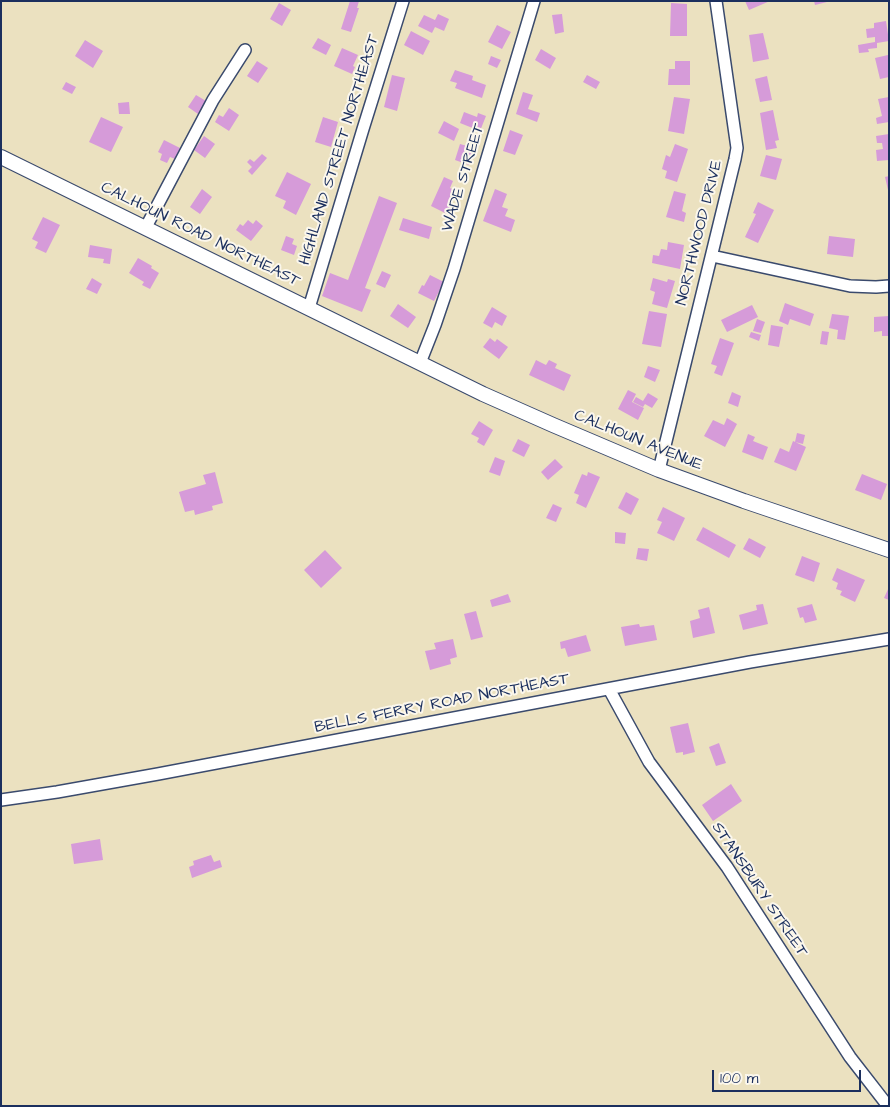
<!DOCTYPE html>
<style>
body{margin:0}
#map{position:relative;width:890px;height:1107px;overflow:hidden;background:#ebe1c0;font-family:"Architects Daughter",sans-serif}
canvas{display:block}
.frame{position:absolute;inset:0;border:2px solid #1b2f5e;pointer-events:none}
.scale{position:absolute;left:712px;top:1070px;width:149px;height:22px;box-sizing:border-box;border:2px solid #1b2f5e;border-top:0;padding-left:6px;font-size:15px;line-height:18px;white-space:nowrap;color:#1b2f5e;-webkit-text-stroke:4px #fbf7ec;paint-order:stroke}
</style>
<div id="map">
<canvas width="890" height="1107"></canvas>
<div class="frame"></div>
<div class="scale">100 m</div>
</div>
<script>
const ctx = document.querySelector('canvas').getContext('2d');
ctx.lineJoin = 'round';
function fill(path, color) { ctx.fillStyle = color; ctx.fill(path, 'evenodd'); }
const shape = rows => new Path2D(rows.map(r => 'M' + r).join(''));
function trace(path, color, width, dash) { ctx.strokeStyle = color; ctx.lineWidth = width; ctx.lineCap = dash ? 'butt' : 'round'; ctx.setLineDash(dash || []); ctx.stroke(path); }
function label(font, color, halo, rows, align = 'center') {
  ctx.font = font + ' "Architects Daughter",sans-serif'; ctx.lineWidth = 4; ctx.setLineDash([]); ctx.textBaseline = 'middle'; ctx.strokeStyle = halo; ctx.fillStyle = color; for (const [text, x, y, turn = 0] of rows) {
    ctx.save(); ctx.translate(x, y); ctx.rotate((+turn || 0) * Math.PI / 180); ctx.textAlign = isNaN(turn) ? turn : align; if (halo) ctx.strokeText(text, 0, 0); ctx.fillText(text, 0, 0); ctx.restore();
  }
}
const building = shape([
 [350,1,359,1,357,8,359,8,351,32,341,29],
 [745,1,770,1,749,10],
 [814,1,827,1,827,2,815,5],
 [279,3,291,10,282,26,270,19],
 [671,3,687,4,687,36,670,36],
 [438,14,449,19,444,31,435,27,432,33,418,26,424,15,435,20],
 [562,14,564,32,555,34,552,15],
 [886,21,889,41,877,43,877,48,868,49,869,52,859,53,858,45,875,42,875,37,867,38,866,29,874,28,874,23],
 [497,25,511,32,502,49,488,42],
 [411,31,430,41,423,55,404,45],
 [763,33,769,59,753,62,749,35],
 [318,38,331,45,326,55,312,48],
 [85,40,103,51,93,68,75,56],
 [342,48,358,55,353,66,355,67,352,74,334,66],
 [541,49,556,58,550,69,535,60],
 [888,55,889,77,880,79,875,58],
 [491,56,501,60,497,68,488,64],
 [257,61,268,68,258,83,247,76],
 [675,61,690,61,690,85,668,85,669,69,675,69],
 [455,70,473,76,472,80,486,85,482,98,455,88,457,83,450,81],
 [392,75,405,78,397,111,384,107],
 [587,75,600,82,596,89,583,82],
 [767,76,772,100,760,102,755,79],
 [66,82,76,87,72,94,62,89],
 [523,92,533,95,528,109,540,113,537,122,516,114],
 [196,95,206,101,198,114,188,107],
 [674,97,690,99,684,134,668,131],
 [889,97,889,122,877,124,876,118,882,116,878,99],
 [129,102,130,114,119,114,118,103],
 [229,108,239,115,229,131,215,122,219,115,223,117],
 [773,110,779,140,775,141,777,148,766,150,760,113],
 [464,112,477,117,478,113,486,116,480,131,460,123],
 [101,117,123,127,111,152,89,142],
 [323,117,338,122,331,147,315,142],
 [444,121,459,129,454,141,438,133],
 [510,130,523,135,515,155,503,151],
 [889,134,889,160,877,161,876,150,883,149,882,143,877,143,876,136],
 [204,136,215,144,205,158,194,150],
 [164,140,180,148,175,159,170,157,167,163,160,160,162,154,158,152],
 [468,142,476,145,469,165,455,160,460,144,467,146],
 [675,144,688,149,677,182,665,178,667,171,662,169,666,155,670,157],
 [262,154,267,158,252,175,248,171,252,167,247,162,250,159,254,162],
 [766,155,782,159,776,180,760,176],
 [287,172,311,184,296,215,283,208,286,201,275,196],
 [889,176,889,190,888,190,885,177],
 [444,177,453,181,450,188,457,191,447,214,431,206],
 [202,189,212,197,200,214,190,207],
 [495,189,507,194,502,207,508,209,505,216,515,220,511,232,483,221],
 [674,191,686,194,682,211,686,213,684,222,666,217],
 [379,196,397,203,365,288,371,290,362,312,322,296,330,273,348,280],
 [758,202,774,210,758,243,745,237,756,214,753,213],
 [43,217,60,225,46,253,35,248,38,242,32,239],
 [403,218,432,227,429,239,399,230],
 [248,220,253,224,256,220,263,226,251,241,236,230,240,224,243,226],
 [286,236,294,239,292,244,297,246,294,255,281,250],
 [829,236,855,239,853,257,827,254],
 [668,242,684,245,680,269,652,263,653,255,659,256,661,249,667,250],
 [90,245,112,249,110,264,103,263,104,259,88,257],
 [138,258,152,266,151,268,159,273,150,289,142,285,144,282,129,273],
 [382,271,391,275,385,288,376,284],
 [430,275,444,282,434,301,418,293,422,285,424,286],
 [92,278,102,284,97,294,86,289],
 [653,278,667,282,668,279,675,281,667,308,652,304,655,292,650,290],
 [785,303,814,314,810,326,790,319,788,325,779,321],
 [398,304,416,317,408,328,390,316],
 [752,305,758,317,727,332,721,320],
 [492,307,507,316,502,326,495,322,492,328,483,323],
 [649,311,667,314,661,347,642,344],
 [832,314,849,316,845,340,837,339,838,330,829,328],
 [889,316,889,336,882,336,882,331,874,332,874,317],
 [757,319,765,322,761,333,753,331],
 [771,325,783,327,779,347,768,345],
 [822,331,829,332,827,345,820,344],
 [751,332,761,335,759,341,749,337],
 [490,338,495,342,497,339,508,347,499,359,483,347],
 [720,338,734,343,722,376,714,373,717,366,711,364],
 [536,360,546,365,549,360,557,364,555,368,571,375,564,391,529,375],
 [648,366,660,370,655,382,644,377],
 [628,390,636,394,632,402,644,408,638,420,618,409],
 [732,392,741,396,738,407,728,403],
 [648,393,658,399,652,408,645,404,643,407,633,402,636,397,643,401],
 [727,418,737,424,725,447,704,436,713,420,724,425],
 [479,421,493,430,484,446,477,442,479,438,471,434],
 [797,433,805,435,803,444,795,442],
 [748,434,755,437,753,441,768,447,763,460,742,452],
 [518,439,530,445,524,457,512,451],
 [793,441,806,447,796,471,774,462,780,448,789,452],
 [495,457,505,461,500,476,489,472],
 [555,459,563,467,548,480,541,472],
 [215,472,223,503,212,506,213,510,195,515,194,510,185,512,179,492,206,484,203,475],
 [588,472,600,477,586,508,576,503,579,495,574,493,582,474,587,476],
 [862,474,887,484,881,500,855,490],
 [626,492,639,499,631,515,618,508],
 [553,504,562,508,556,522,546,518],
 [663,507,685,518,674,541,657,533,662,522,657,520],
 [703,527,736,545,729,558,696,540],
 [615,532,626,533,625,544,615,543],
 [749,538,766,547,760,558,743,549],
 [638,548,649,549,647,561,636,559],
 [325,550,342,568,321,588,304,570],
 [802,556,820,563,814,582,795,575],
 [837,568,865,580,855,602,840,595,842,591,836,589,838,583,832,580],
 [889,587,889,600,884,598],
 [508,594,511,602,492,607,490,600],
 [763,604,768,624,743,630,739,615,757,610,756,605],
 [812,604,817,620,805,623,803,617,800,618,797,608],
 [709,607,715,633,693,638,690,621,700,618,698,610],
 [476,611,483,637,471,640,464,614],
 [639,624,640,627,654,625,657,640,625,646,621,627],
 [586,635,591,651,568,657,565,648,561,649,560,642],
 [453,639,457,657,450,659,451,664,430,670,425,651,436,649,434,643],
 [688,723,695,752,683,755,683,752,676,753,670,727],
 [719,743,726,763,716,766,709,747],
 [731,784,742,801,713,821,702,805],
 [100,839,103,860,74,864,71,844],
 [211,855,214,862,220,860,222,867,192,878,189,867,194,865,193,861]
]);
const minor = shape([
 [146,227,213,100,245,50],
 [712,256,850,286,876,287,889,286],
 [309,308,363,129,403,1],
 [420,363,435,325,454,269,534,1],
 [659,470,735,159,737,148,716,1],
 [609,689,649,762,727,867,850,1057,888,1106],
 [1,800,57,792,158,774,750,662,889,639]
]);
const tertiary = shape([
 [1,157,483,394,553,425,659,470,744,501,889,550]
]);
const streetNames = [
 ["HIGHLAND STREET NORTHEAST",340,150,-73],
 ["WADE STREET",464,178,-73],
 ["NORTHWOOD DRIVE",700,233,-76],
 ["CALHOUN ROAD NORTHEAST",200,235,26],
 ["CALHOUN AVENUE",638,441,22],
 ["BELLS FERRY ROAD NORTHEAST",442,704,-11],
 ["STANSBURY STREET",759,890,56]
];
fill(building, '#d69bd9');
trace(minor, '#3a4a6d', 14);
trace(tertiary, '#3a4a6d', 16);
trace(minor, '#fff', 11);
trace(tertiary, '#fff', 14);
label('16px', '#1b2f5e', '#fbf7ec', streetNames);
</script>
